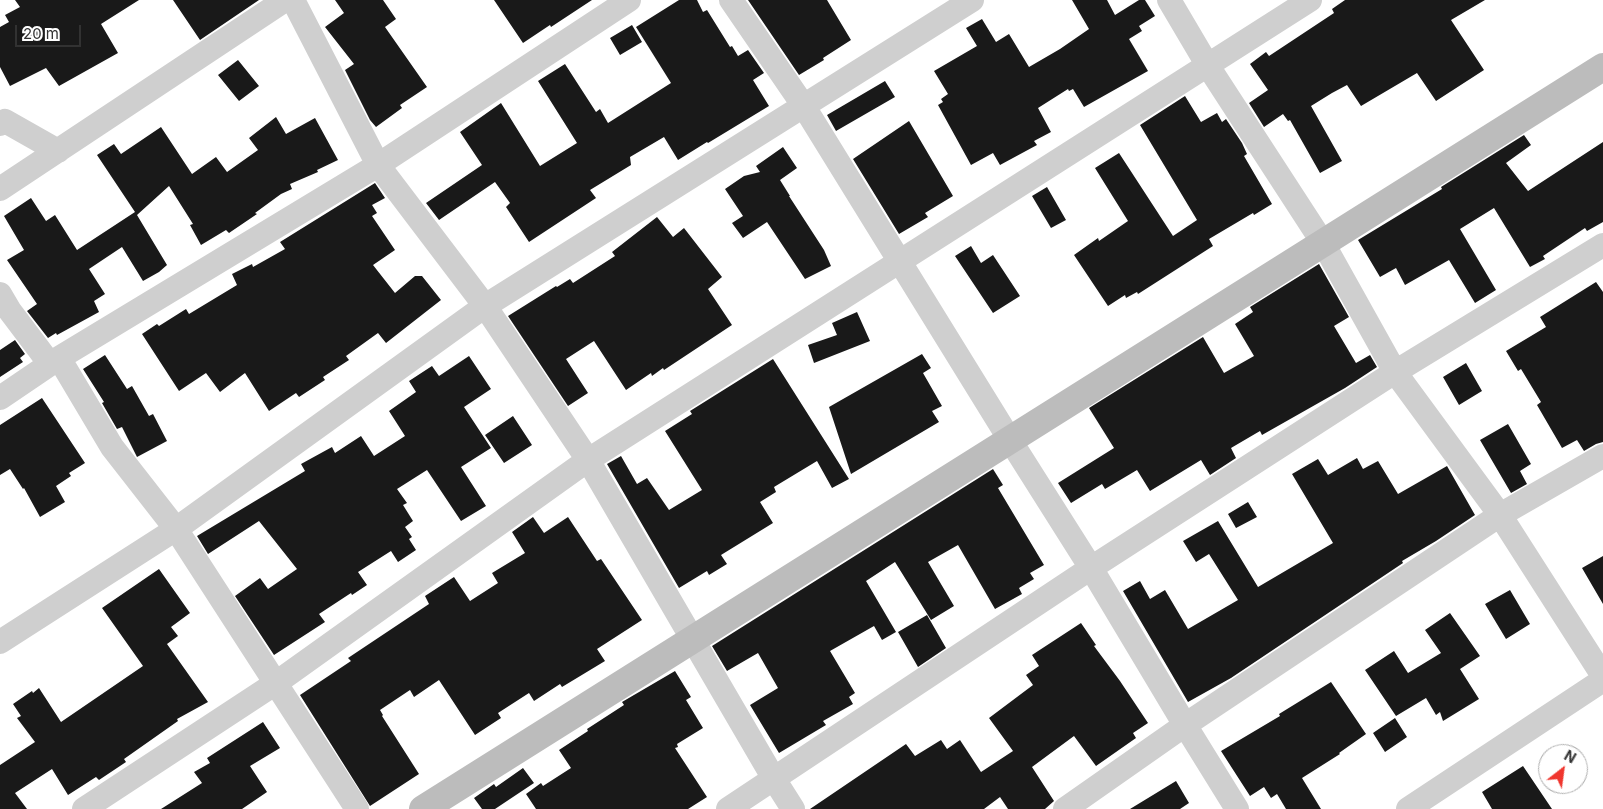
<!DOCTYPE html>
<style>
body{margin:0}
#map{position:relative;width:1603px;height:809px;overflow:hidden;background:#fff;font-family:Inter,sans-serif}
canvas{display:block}
.north{position:absolute;left:1538px;top:744px;width:50px;height:50px;box-sizing:border-box;background:#fff;border:1px solid #adadad;border-radius:50%;rotate:30deg;font-size:14px;font-weight:700;line-height:20px;text-align:center;color:#323232}
.north::after{content:'';display:block;margin:auto;width:18px;height:22px;background:#f0362e;clip-path:polygon(50% 0,100% 100%,50% 72%,0 100%)}
.scale{position:absolute;left:15px;top:25px;width:66px;height:22px;box-sizing:border-box;border:2px solid #323232;border-top:0;padding-left:6px;font-size:15px;line-height:18px;white-space:nowrap;color:#323232;-webkit-text-stroke:4px #fff;paint-order:stroke}
</style>
<div id="map">
<canvas width="1603" height="809"></canvas>
<div class="north">N</div>
<div class="scale">20 m</div>
</div>
<script>
const ctx = document.querySelector('canvas').getContext('2d');
ctx.lineJoin = 'round';
function fill(path, color) { ctx.fillStyle = color; ctx.fill(path, 'evenodd'); }
const shape = rows => new Path2D(rows.map(r => 'M' + r).join(''));
function trace(path, color, width, dash) { ctx.strokeStyle = color; ctx.lineWidth = width; ctx.lineCap = dash ? 'butt' : 'round'; ctx.setLineDash(dash || []); ctx.stroke(path); }
const building = shape([
 [15,0,139,0,101,24,118,53,59,86,46,68,10,86,0,67,0,27,9,22,5,15,20,7],
 [173,0,259,0,200,40],
 [335,0,383,0,396,19,385,27,427,87,400,105,402,108,376,127,370,120,345,70,354,64,325,27,344,13],
 [494,0,592,0,551,27,550,25,523,43],
 [679,0,697,0,703,12,707,10,730,47,732,46,738,56,748,50,764,73,753,80,769,106,708,143,707,142,678,160,664,137,630,157,631,165,590,190,596,198,529,242,506,207,510,203,495,182,439,220,426,203,482,165,460,132,501,103,540,166,577,143,538,81,565,64,596,112,600,109,608,123,671,83,636,27],
 [748,0,827,0,851,40,823,58,824,60,799,75],
 [1072,0,1107,0,1115,15,1139,0,1145,0,1155,16,1139,26,1142,31,1129,39,1148,71,1084,107,1073,89,1069,91,1068,89,1038,108,1051,132,1034,141,1037,145,1000,165,993,153,971,165,938,105,943,102,941,99,948,94,934,71,977,46,966,28,982,19,996,42,1009,34,1029,67,1060,49,1089,29],
 [1345,0,1485,0,1451,20,1484,70,1436,101,1417,73,1361,106,1347,85,1332,93,1311,106,1342,161,1320,173,1290,120,1288,121,1283,114,1264,127,1249,103,1268,90,1250,64,1266,52,1269,56,1334,13,1332,9],
 [632,25,642,42,620,55,610,38],
 [238,60,259,86,239,101,218,75],
 [885,81,895,97,836,131,827,115],
 [1185,96,1201,122,1217,113,1222,122,1226,119,1242,143,1247,154,1244,156,1272,204,1254,215,1253,213,1209,239,1213,246,1138,294,1137,292,1126,298,1125,295,1108,306,1074,255,1098,238,1099,241,1128,221,1095,168,1119,153,1173,236,1197,220,1140,125],
 [276,117,286,134,315,118,338,160,317,170,318,172,290,184,292,189,281,194,255,213,257,214,229,233,226,230,201,245,190,225,193,224,169,186,137,215,167,265,159,272,143,281,122,247,89,269,105,294,94,301,99,312,57,335,56,333,48,338,27,311,37,304,7,260,24,250,4,216,31,198,46,221,55,215,77,250,135,212,97,155,114,144,121,154,161,127,192,174,216,157,227,172,258,150,249,138],
 [909,121,953,196,925,213,928,217,899,234,853,159],
 [1524,135,1531,145,1506,163,1528,191,1603,142,1603,222,1587,231,1585,228,1543,256,1545,259,1530,267,1494,208,1460,229,1496,290,1475,303,1449,260,1405,285,1396,268,1380,277,1358,240,1442,189,1441,187],
 [783,147,797,168,780,180,790,196,789,196,824,250,831,266,805,279,767,222,743,238,732,223,743,216,725,189,744,176,760,172,756,166],
 [375,183,385,198,372,205,377,213,372,216,395,250,373,265,395,293,415,276,422,276,441,300,386,343,378,333,346,356,349,360,323,377,325,380,299,397,296,393,269,411,245,373,220,392,206,373,179,391,142,334,157,324,159,326,186,309,189,314,237,285,232,274,252,264,253,267,285,249,280,242],
 [1047,187,1066,220,1051,228,1032,196],
 [657,217,673,237,684,228,722,277,708,289,732,325,664,370,663,368,652,376,651,373,626,390,594,341,566,359,588,393,568,406,508,316,556,286,557,287,570,279,573,283,615,256,612,252],
 [971,246,981,263,993,255,1020,296,993,313,955,256],
 [1319,264,1349,317,1334,326,1356,363,1370,355,1377,367,1345,388,1262,435,1260,431,1231,448,1236,458,1210,475,1201,460,1150,491,1137,470,1105,489,1102,484,1071,503,1058,483,1114,448,1089,408,1203,337,1224,373,1254,356,1235,324,1253,312,1250,307],
 [1596,282,1603,292,1603,442,1596,444,1584,451,1577,440,1562,448,1537,405,1541,402,1521,369,1518,371,1506,351,1546,327,1540,317],
 [857,312,870,341,814,363,808,345,837,335,832,323],
 [15,340,25,354,20,358,23,362,0,377,0,350],
 [922,354,931,368,923,373,942,406,932,411,939,422,851,474,829,407],
 [105,355,127,389,132,386,149,416,153,414,167,441,137,457,122,427,117,429,102,403,104,402,83,369],
 [469,356,491,389,464,407,491,448,461,467,486,506,461,521,427,470,397,489,407,503,403,505,413,521,405,527,412,537,409,539,416,550,398,562,391,551,358,572,367,585,352,595,351,593,319,614,325,622,274,655,235,596,260,578,268,589,297,569,259,521,208,554,197,536,305,471,301,464,332,447,335,453,361,436,374,456,405,436,389,411,416,392,409,381,432,366,439,376],
 [773,359,849,479,832,488,817,461,774,487,776,492,760,502,773,523,721,555,727,564,709,575,707,571,679,588,607,464,621,456,637,484,647,478,669,510,702,490,665,431,692,414,690,411],
 [1466,363,1482,391,1459,405,1443,377],
 [42,398,85,463,69,473,71,476,56,486,65,502,40,517,24,488,23,489,10,469,0,475,0,425],
 [513,416,532,445,504,463,485,435],
 [1508,424,1531,464,1520,471,1527,484,1511,493,1480,440],
 [1357,458,1363,469,1378,461,1398,494,1447,466,1475,515,1436,541,1402,561,1403,563,1231,678,1188,702,1123,591,1140,581,1150,599,1165,590,1188,629,1238,600,1209,554,1196,562,1183,541,1218,521,1258,587,1333,543,1292,474,1318,459,1328,475],
 [993,469,1003,485,998,488,1044,565,1030,573,1034,579,1019,588,1022,594,995,609,958,545,928,562,954,606,931,620,895,562,866,581,896,632,882,640,874,626,830,651,855,693,849,697,853,704,823,721,826,725,779,753,750,705,778,688,758,653,727,671,712,646],
 [1248,502,1257,517,1236,528,1228,514],
 [533,517,544,533,568,517,597,561,601,559,642,620,597,649,605,661,562,687,560,684,534,701,529,693,498,713,501,718,475,735,439,680,414,697,410,690,380,710,383,715,382,716,419,774,370,806,300,695,351,661,348,658,429,604,425,596,454,577,470,601,498,583,492,573,525,553,512,532],
 [1603,556,1603,604,1582,568],
 [159,569,190,613,171,627,178,636,167,644,208,702,177,719,178,721,124,759,126,762,99,780,96,777,68,795,52,769,15,793,27,809,0,809,0,765,35,742,17,718,21,716,13,704,32,691,33,693,39,688,61,722,143,666,102,608],
 [1510,590,1530,624,1506,639,1485,604],
 [1450,613,1480,656,1460,669,1479,699,1443,721,1440,712,1436,715,1426,698,1396,716,1365,670,1394,651,1408,673,1441,653,1425,630],
 [927,615,946,648,918,667,898,632],
 [1081,623,1096,645,1094,646,1120,681,1148,723,1133,733,1136,738,1096,766,1074,736,1032,767,1054,801,1045,809,1008,809,1000,797,984,809,810,809,906,744,915,756,941,740,947,749,960,740,981,772,1013,751,989,718,1033,685,1026,675,1039,666,1032,655],
 [675,671,691,697,686,700,703,728,677,744,678,747,675,748,707,797,688,809,536,809,526,794,541,783,543,786,571,768,559,750,588,731,587,729,624,705,622,702],
 [1331,682,1366,734,1339,753,1340,754,1302,778,1321,809,1286,809,1277,794,1271,798,1264,787,1250,796,1221,751,1280,716,1279,714],
 [1395,718,1407,737,1385,752,1373,733],
 [263,722,280,748,250,766,267,792,242,809,161,809,202,783,194,772,210,763,207,758],
 [1523,766,1552,809,1492,809,1482,792],
 [523,768,534,783,495,809,482,809,474,798,494,784,496,787],
 [1176,781,1189,803,1180,809,1130,809]
]);
const street = shape([
 [293,0,378,165,485,306,588,460,774,779,793,809],
 [731,0,803,105,1010,440,1091,568,1185,725,1237,809],
 [1169,0,1208,66,1323,243,1395,372,1500,515,1603,676],
 [0,124,5,121,58,151],
 [0,189,285,0],
 [0,294,10,311,50,364],
 [59,358,112,447,176,529,357,809],
 [0,398,59,358,378,165,629,0],
 [0,642,176,529,485,306,972,0],
 [84,809,276,683,588,460,1310,0],
 [728,809,1091,568,1395,372,1603,245],
 [1065,809,1185,725,1500,515,1603,456],
 [1408,809,1603,680]
]);
const secondary = shape([
 [423,809,1603,67]
]);
fill(building, '#191919');
trace(street, '#cfcfcf', 24);
trace(secondary, '#bcbcbc', 28);
</script>
